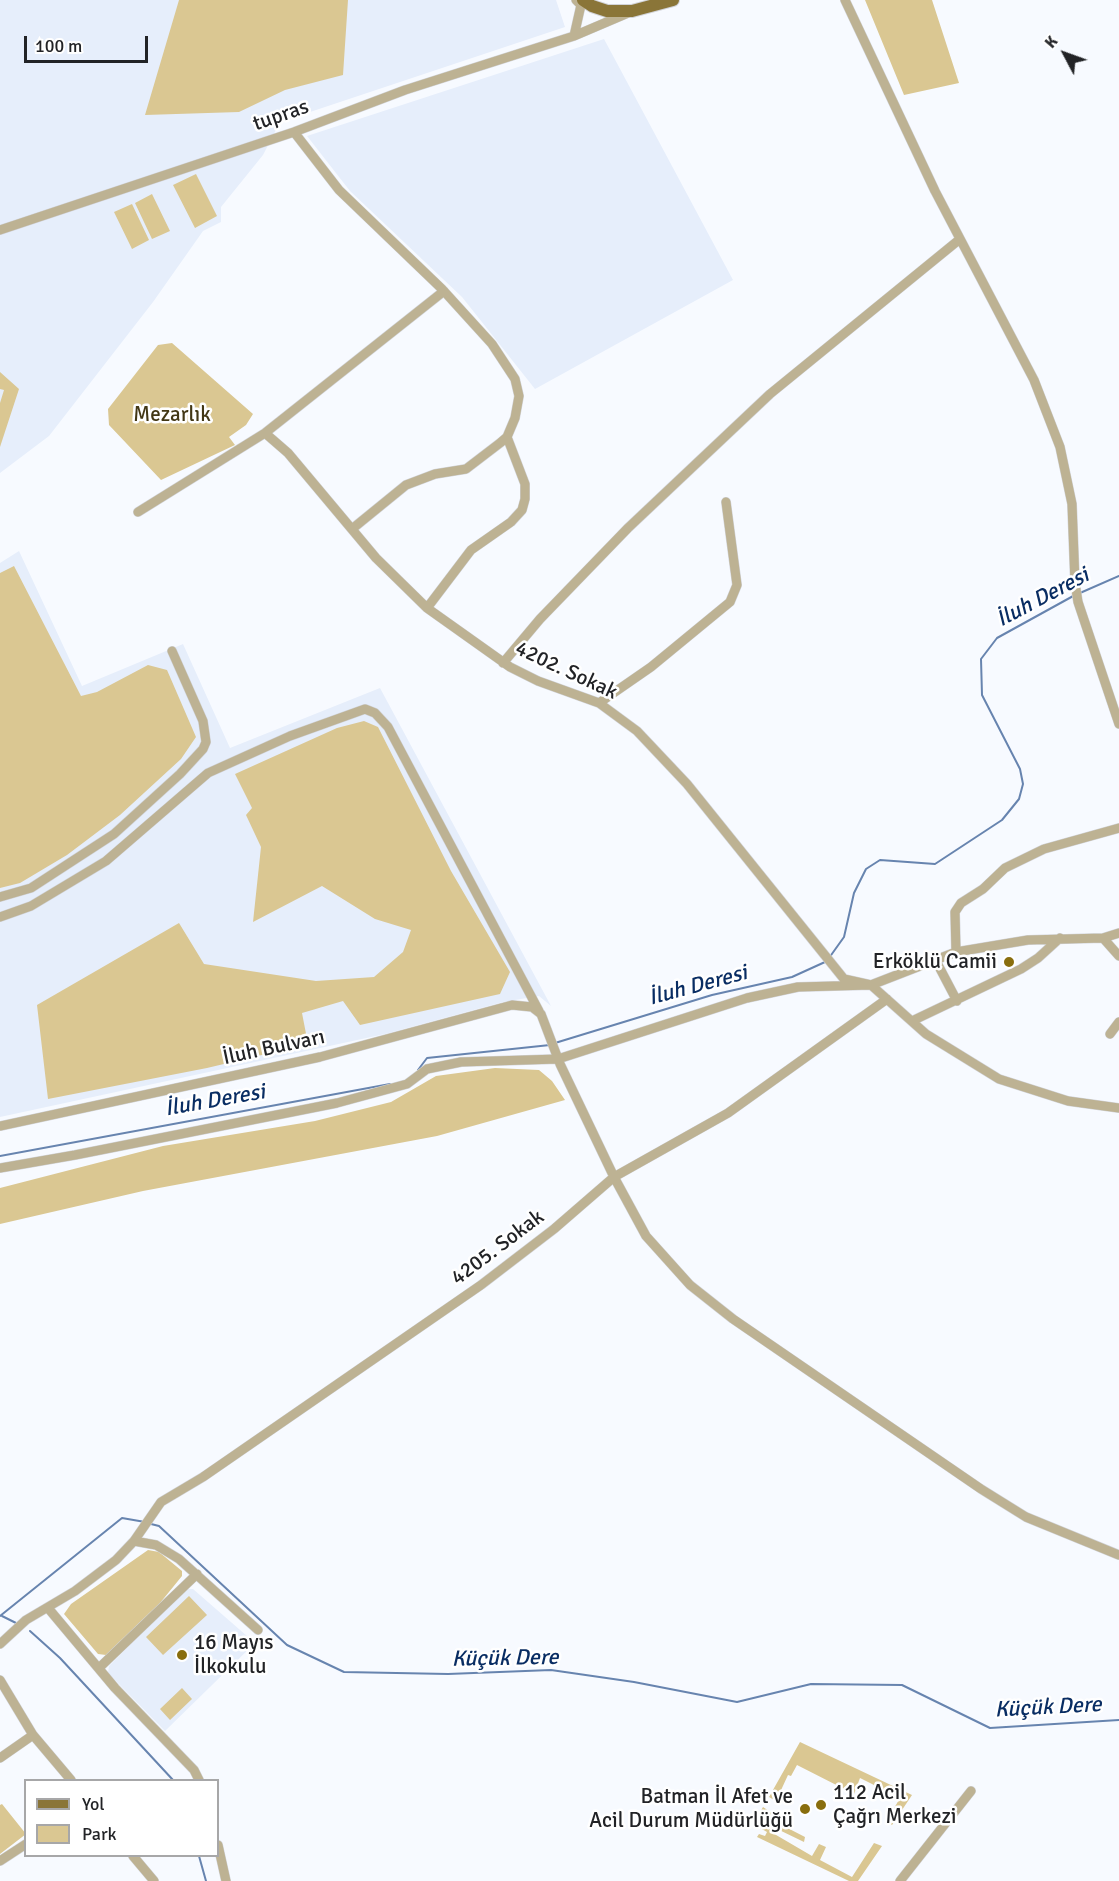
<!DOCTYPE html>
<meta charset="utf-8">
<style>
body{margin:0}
#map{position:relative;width:1119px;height:1881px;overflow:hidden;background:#f7faff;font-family:Signika,sans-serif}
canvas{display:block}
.legend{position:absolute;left:24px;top:1779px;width:195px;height:78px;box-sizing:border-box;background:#fff;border:2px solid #a7a7a8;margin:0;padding:8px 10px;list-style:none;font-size:18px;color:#222326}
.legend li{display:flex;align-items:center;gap:12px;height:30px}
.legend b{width:30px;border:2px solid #a7a7a8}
.north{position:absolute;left:1035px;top:24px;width:60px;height:60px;-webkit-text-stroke:4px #fff;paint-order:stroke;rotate:311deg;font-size:16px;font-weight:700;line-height:24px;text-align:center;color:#222326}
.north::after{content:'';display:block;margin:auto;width:21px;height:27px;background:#222326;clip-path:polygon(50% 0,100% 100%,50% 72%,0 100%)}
.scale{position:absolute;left:24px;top:36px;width:124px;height:27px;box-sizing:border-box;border:3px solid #222326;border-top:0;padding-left:8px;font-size:18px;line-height:21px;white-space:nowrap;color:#222326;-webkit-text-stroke:4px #fff;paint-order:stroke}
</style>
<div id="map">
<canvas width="1119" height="1881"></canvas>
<ul class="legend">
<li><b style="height:8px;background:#8a7538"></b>Yol</li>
<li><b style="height:16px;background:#dac792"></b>Park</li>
</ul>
<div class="north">K</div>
<div class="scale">100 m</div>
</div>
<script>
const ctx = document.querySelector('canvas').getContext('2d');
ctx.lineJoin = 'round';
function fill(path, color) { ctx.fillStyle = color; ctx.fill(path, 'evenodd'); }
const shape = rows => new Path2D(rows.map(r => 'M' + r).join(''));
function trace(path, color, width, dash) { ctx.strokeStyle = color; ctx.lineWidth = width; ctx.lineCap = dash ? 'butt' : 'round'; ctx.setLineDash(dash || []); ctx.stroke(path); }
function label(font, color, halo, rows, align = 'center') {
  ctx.font = font + ' Signika,sans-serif'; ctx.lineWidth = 5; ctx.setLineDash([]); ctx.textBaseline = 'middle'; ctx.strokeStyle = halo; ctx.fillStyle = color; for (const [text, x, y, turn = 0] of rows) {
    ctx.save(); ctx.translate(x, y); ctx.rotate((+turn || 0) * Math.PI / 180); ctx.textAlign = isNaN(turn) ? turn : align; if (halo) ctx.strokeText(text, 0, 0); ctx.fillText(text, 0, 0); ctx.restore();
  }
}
const built = shape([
 [0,0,556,0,565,27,280,122,263,155,221,207,221,222,203,231,153,302,49,436,0,473],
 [604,39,733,280,535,389,462,297,350,191,307,136],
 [19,551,82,686,183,644,230,748,380,688,551,1006,539,996,503,1002,385,1034,0,1117,0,563],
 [185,1589,193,1589,255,1643,165,1731,108,1673,109,1666]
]);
const green = shape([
 [179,0,348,0,343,75,285,90,239,112,145,115],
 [865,0,932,0,959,83,904,95],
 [196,174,217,216,195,228,173,185],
 [152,194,170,231,152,239,135,203],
 [132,204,149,240,132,249,114,212],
 [172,343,253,414,246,425,229,437,235,445,161,480,109,425,108,409,158,345],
 [0,372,19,389,0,447,0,403,4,390,0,389],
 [14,566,81,696,97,692,148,665,167,670,196,737,181,759,120,815,67,855,20,883,0,888,0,573],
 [364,721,378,727,451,871,510,972,500,994,360,1025,343,1001,302,1013,308,1044,207,1068,48,1099,37,1005,179,923,204,964,316,981,374,977,403,952,411,930,375,919,322,886,253,922,261,847,246,815,252,808,235,774,337,728],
 [495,1068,539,1070,552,1081,565,1100,437,1136,143,1191,0,1224,0,1188,163,1146,315,1121,391,1102,436,1076],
 [148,1550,159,1552,182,1571,182,1576,160,1603,106,1655,98,1654,64,1614,71,1604],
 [189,1596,207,1615,163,1655,146,1637],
 [182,1688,192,1699,170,1720,160,1709],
 [800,1742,912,1795,892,1825,886,1822,900,1798,860,1778,854,1794,797,1765,791,1776,788,1775,776,1801,769,1797],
 [2,1804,26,1834,0,1854,0,1805],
 [763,1807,772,1813,770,1819,805,1837,804,1842,773,1827,771,1832,812,1856,819,1844,826,1847,820,1860,852,1877,874,1843,882,1846,858,1881,849,1881,757,1837,759,1834,765,1836,767,1832,753,1824]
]);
const stream = shape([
 [1080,593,1119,576],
 [829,958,844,937,854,893,866,869,880,860,935,864,1002,820,1019,799,1023,784,1020,769,982,695,981,659,997,638,1075,595],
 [555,1043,712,995,792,977,825,962],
 [418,1070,427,1058,550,1045],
 [0,1156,390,1084],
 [151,1524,159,1526,287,1645,344,1672,448,1674,551,1670,634,1682,737,1702,811,1684,902,1685,990,1728,1119,1720],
 [0,1616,122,1518,145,1522],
 [2,1616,16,1623],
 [30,1631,60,1658,173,1780],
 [199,1856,206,1881]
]);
const minor = shape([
 [576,0,581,5,574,36,628,13],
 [845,0,935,191,1034,380,1060,447,1072,504,1075,583,1078,602,1119,724],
 [294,132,339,190,442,289,492,344,515,379,519,396,515,418,507,437,500,443,466,469,435,474,406,485,352,529],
 [0,230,294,132,405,90,574,36],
 [265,433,288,453,376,558,427,608,510,667,538,681,599,703,637,731,687,784,844,979,871,985,926,1034,999,1079,1068,1101,1119,1108],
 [138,512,265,433,444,291],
 [427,608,471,550,511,522,522,510,525,499,525,484,507,437],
 [503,663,540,619,628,528,770,394,960,239],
 [599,703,651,667,730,602,737,585,726,502],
 [0,897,31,888,114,834,180,774,203,749,206,742,203,721,172,651],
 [0,917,31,906,106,861,208,773,290,736,365,709,375,713,388,727,539,1011],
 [1103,938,1119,956],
 [956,952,955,912,961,903,983,889,1005,868,1044,849,1119,828],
 [936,961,957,1001],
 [912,1021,1021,969,1038,958,1060,938],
 [1110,1034,1119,1022],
 [0,1126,320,1057,512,1005,532,1007,541,1014,560,1064,614,1177,646,1236,690,1285,733,1319,981,1489,1026,1517,1119,1555],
 [0,1168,75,1155,337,1103,407,1084,427,1069,461,1062,558,1059,747,998,798,987,871,985,956,952,1028,940,1103,938,1119,933],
 [134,1541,156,1545,179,1559,258,1630],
 [48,1608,115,1688,194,1770,199,1780],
 [0,1644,26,1620,75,1591,116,1560,134,1541,161,1502,203,1477,481,1285,554,1229,614,1177,728,1113,887,999],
 [100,1667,197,1574],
 [0,1680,33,1735,71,1780],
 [0,1758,33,1735],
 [218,1845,226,1881],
 [133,1856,154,1881],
 [0,1861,26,1844],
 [900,1881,971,1791]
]);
const major = shape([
 [583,0,592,6,607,11,632,11,673,0]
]);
const markers = [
 [1009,962,6,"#896e0e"],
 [182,1655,6,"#896e0e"],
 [821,1805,6,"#896e0e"],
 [805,1809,6,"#896e0e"]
];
const streetNames = [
 ["tupras",281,116,-19],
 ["4202. Sokak",566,671,25],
 ["İluh Bulvarı",274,1048,-12],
 ["4205. Sokak",498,1248,-37]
];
const parkNames = [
 ["Mezarlık",172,415]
];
const poiNames = [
 ["Erköklü Camii",997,962],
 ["16 Mayıs",194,1643,"left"],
 ["İlkokulu",194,1667,"left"],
 ["112 Acil",833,1793,"left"],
 ["Çağrı Merkezi",833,1817,"left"],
 ["Batman İl Afet ve",793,1797],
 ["Acil Durum Müdürlüğü",793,1821]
];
const waterNames = [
 ["İluh Deresi",1043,598,-28],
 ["İluh Deresi",698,986,-15],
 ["İluh Deresi",215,1101,-10],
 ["Küçük Dere",505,1659,-1],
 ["Küçük Dere",1048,1708,-3]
];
fill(built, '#e6eefb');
fill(green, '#dac792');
trace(stream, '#6784af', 2);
trace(minor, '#d1d3d8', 10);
trace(major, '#d1d3d8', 14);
trace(minor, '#bdb293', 9);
trace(major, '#8a7538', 12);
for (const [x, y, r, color] of markers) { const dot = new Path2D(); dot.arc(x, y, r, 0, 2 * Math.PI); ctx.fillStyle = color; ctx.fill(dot); trace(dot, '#fff', 2); }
label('21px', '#222326', '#fff', streetNames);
label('21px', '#423715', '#fff', parkNames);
label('21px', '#222326', '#fff', poiNames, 'right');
label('italic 22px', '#092d63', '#fff', waterNames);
</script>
